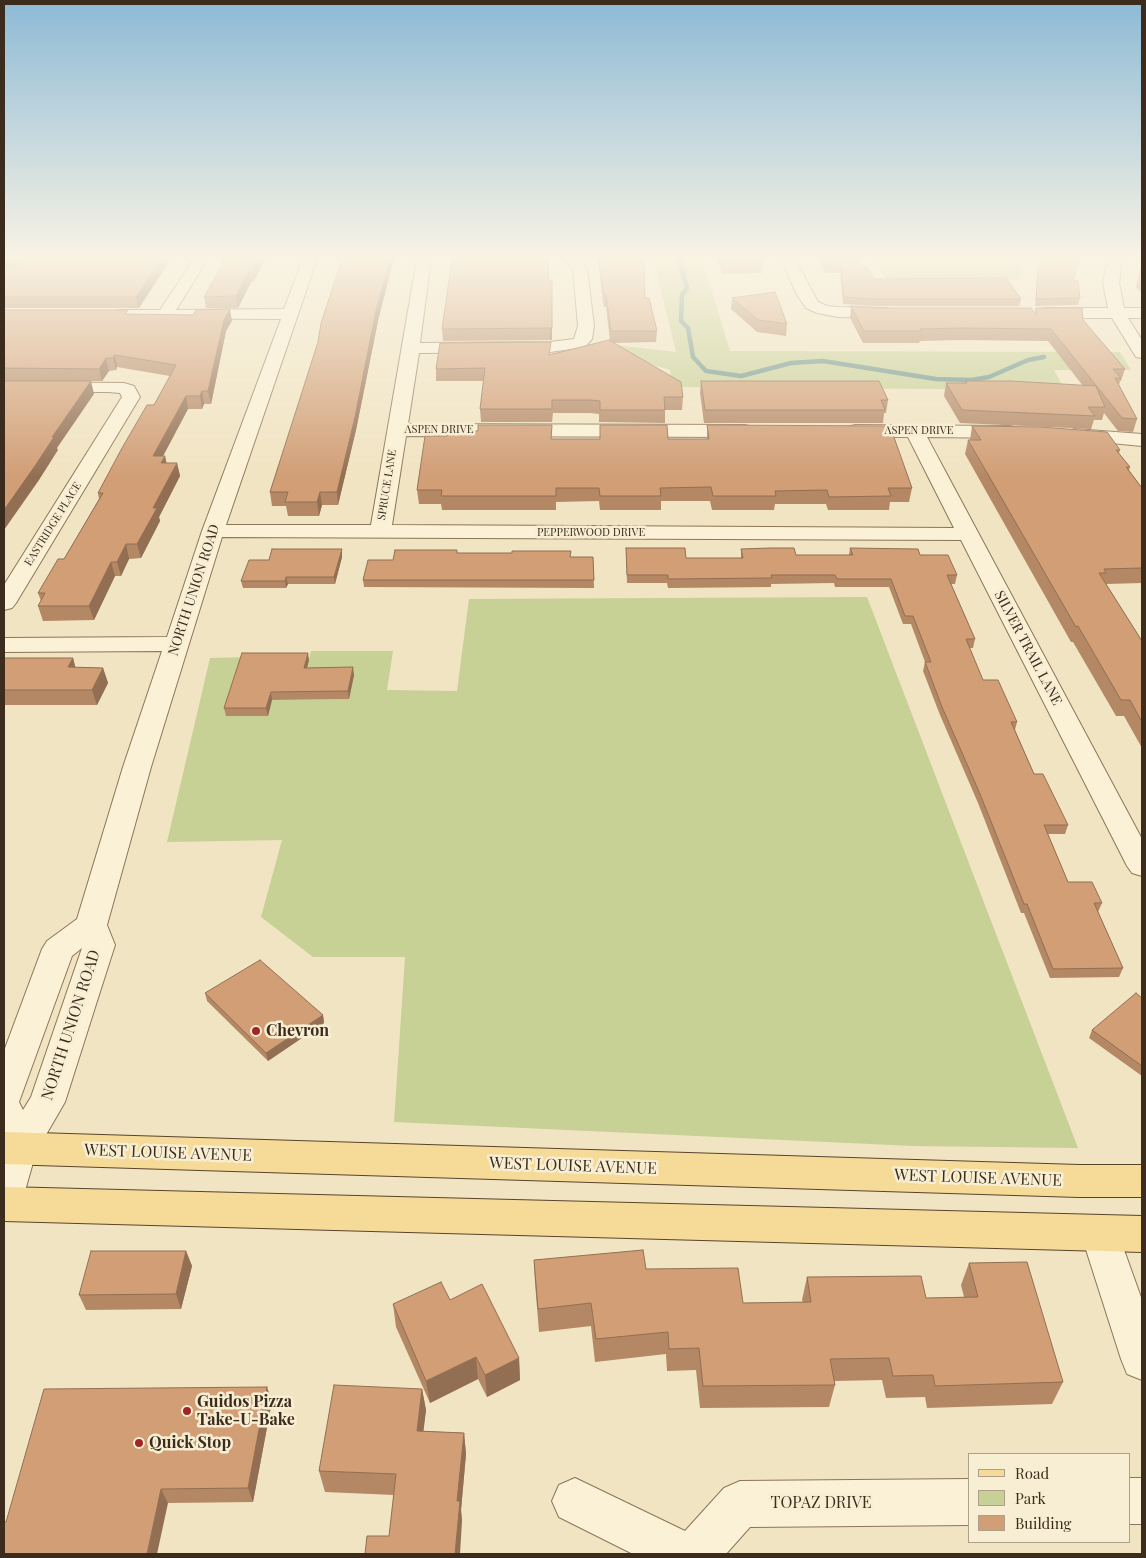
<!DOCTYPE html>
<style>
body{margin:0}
#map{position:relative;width:1146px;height:1558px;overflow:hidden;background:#f1e4c2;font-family:"Playfair Display",serif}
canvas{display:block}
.frame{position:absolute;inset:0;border:5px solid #3b2c1d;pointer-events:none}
.legend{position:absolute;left:968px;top:1453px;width:162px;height:90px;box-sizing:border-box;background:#f8eed3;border:1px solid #aca08a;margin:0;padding:6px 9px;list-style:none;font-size:15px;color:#3b2c1d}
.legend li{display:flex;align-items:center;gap:10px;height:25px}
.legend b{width:25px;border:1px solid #aca08a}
</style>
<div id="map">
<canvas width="1146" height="1558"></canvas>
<div class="frame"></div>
<ul class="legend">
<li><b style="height:6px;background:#f6db98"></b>Road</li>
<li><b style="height:14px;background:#c7d095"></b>Park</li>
<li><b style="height:14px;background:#d19e76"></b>Building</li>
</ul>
</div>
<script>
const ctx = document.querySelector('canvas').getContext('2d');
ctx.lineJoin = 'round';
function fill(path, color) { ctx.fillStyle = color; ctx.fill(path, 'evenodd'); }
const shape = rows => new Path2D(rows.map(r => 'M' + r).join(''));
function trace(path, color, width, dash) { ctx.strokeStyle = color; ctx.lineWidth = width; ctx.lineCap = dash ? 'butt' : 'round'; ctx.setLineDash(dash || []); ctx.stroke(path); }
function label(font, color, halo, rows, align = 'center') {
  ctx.font = font + ' "Playfair Display",serif'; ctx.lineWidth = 5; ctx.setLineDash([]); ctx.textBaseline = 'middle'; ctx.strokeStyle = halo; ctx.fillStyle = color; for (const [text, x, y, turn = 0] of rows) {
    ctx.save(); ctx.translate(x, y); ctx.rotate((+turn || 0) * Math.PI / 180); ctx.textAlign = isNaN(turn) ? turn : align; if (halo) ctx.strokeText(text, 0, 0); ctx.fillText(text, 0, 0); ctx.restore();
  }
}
const green = shape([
 [653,259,702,259,730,351,1120,352,1131,370,1054,370,1065,390,672,387,670,370,592,347,598,343,676,352],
 [873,259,1027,259,1019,280,887,281],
 [867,597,1078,1148,913,1146,394,1122,405,957,313,957,261,917,282,840,167,842,210,658,291,656,226,716,268,716,272,700,349,699,305,675,311,651,393,651,387,690,457,691,469,599]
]);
const stream = shape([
 [679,259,687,288,682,295,681,321,688,328,693,357,706,371,741,376,791,363,823,361,936,379,971,380,989,377,1028,360,1044,357]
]);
const minor = shape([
 [194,259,208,259,176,310,284,309,303,259,317,259,226,525,371,525,417,259,431,259,420,343,550,342,574,339,578,326,573,269,570,264,563,262,561,259,581,259,587,269,594,326,592,339,585,347,579,348,550,352,419,353,408,424,745,425,752,427,754,431,752,435,745,437,406,436,392,525,954,528,908,437,855,437,848,435,846,431,848,427,855,425,1010,426,1017,428,1019,432,1017,436,1010,438,927,437,1142,839,1142,876,1132,873,1127,866,961,540,222,537,151,767,107,925,115,945,98,998,65,1102,36,1152,23,1198,17,1210,4,1215,4,1051,42,949,47,941,77,919,123,767,162,651,4,652,4,638,167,637,202,531,281,319,114,318,112,315,114,312,120,310,160,310,194,259],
 [82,948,31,1097,23,1110,19,1102,72,956,82,948],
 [781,259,795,259,818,302,827,306,838,307,887,308,893,310,895,313,893,316,887,318,838,317,817,313,806,308,797,295,781,259],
 [1108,259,1122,259,1119,283,1124,308,1142,308,1142,318,1128,318,1142,340,1142,358,1136,357,1112,318,1045,318,1039,316,1037,313,1039,310,1045,308,1108,308,1103,283,1108,259],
 [4,382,124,383,134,386,140,397,16,603,12,608,4,610,4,585,122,397,120,393,108,392,4,392,4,382],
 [1075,429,1142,434,1142,446,1068,439,1066,435,1068,431,1075,429],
 [1100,1216,1114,1222,1142,1300,1142,1380,1127,1374,1121,1359,1081,1234,1086,1222,1100,1216],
 [575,1478,685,1531,724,1488,740,1481,970,1479,970,1525,750,1527,726,1554,633,1554,559,1517,552,1501,559,1485,575,1478],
 [1130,1478,1142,1478,1142,1524,1130,1524,1130,1478]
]);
const major = shape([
 [4,1132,1079,1165,1142,1165,1142,1197,1079,1197,4,1164,4,1132],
 [4,1187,1142,1216,1142,1252,4,1221,4,1187]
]);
const wall = shape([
 [4,259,171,259,139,308,4,308,4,271,19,265],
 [222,259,266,259,253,282,251,282,238,308,206,308,204,297,222,265],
 [548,259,552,340,443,341,442,329],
 [598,259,644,259,645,298,657,331,656,342,614,343,683,397,682,410,665,410,665,423,599,422,599,414,590,413,553,413,552,422,481,422,480,409,484,381,436,381,436,369,551,354,610,341,606,307,604,307,602,294],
 [717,259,762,259,763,262,762,273,722,274],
 [819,259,857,259,862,267,874,279,1021,299,1019,306,873,306,843,304,840,273,825,273],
 [1041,259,1073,281,1080,298,1078,305,1035,306,1037,276],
 [1142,262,1142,293,1136,287],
 [732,298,787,324,786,336,757,332,731,309],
 [851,306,875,308,1035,314,1036,308,1083,320,1125,369,1121,381,1120,381,1119,385,1137,419,1133,432,1118,431,1104,413,1102,420,1094,420,1091,429,960,423,944,396,946,383,965,383,966,381,1083,386,1048,341,959,340,920,341,919,343,863,343,850,318],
 [4,310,129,314,232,321,226,331,211,404,204,404,202,409,188,409,163,456,165,456,166,463,177,463,180,476,159,517,160,521,141,558,129,559,121,576,115,576,94,620,43,621,38,606,41,601,38,593,64,559,99,499,98,493,154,405,170,376,117,367,116,370,109,371,102,381,4,381],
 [378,321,356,430,338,505,322,505,319,516,288,516,286,506,272,506,270,492],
 [701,381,888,400,886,413,884,413,883,423,704,423,700,393],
 [707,425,912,488,909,502,890,502,889,510,828,510,826,504,775,504,774,510,712,510,710,501,661,501,661,510,600,510,599,501,556,502,556,510,442,510,441,504,419,504,417,490,447,436,478,431,552,439,707,439],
 [972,426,1120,450,1119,453,1130,467,1129,470,1142,488,1142,583,1106,584,1142,641,1142,748,1124,716,1116,716,1073,642,1071,642,965,454,968,440,970,440],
 [626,548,686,558,741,558,741,549,796,555,849,555,850,548,920,555,957,575,955,584,951,584,975,639,973,648,969,648,983,680,1017,722,1015,730,1034,774,1068,825,1065,834,1048,834,1068,882,1102,903,1098,912,1123,968,1119,977,1050,978,1024,913,1021,913,978,803,940,715,923,671,925,662,911,624,903,624,889,587,835,587,834,583,771,584,771,587,668,588,667,583,627,583],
 [457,553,570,557,593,557,594,588,364,587,363,580,393,560],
 [342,557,335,584,288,584,286,588,243,588,241,581,269,560],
 [4,658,73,658,75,667,103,668,108,683,97,705,4,705],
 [309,660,307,668,354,675,349,699,272,700,268,716,226,716,224,708],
 [205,993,323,1015,324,1023,268,1061,207,1001],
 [1142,998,1142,1076,1089,1038,1092,1030],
 [186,1251,192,1266,181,1309,86,1310,79,1295],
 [534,1260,646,1269,743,1303,803,1302,802,1300,807,1277,926,1298,964,1297,961,1285,969,1263,1063,1382,1052,1404,927,1408,925,1397,886,1398,882,1380,834,1381,835,1385,829,1407,700,1408,696,1370,667,1371,666,1354,595,1362,591,1326,539,1332,535,1283],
 [450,1300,519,1358,520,1380,487,1397,478,1379,430,1403,396,1327,393,1304],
 [422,1389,426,1410,423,1431,464,1433,466,1454,461,1510,462,1521,389,1536,394,1495,325,1492,319,1471],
 [272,1401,253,1502,168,1503,6,1522]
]);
const shadedWall = shape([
 [4,259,18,259,19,265,4,270],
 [161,259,171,259,139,308,136,297],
 [259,259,266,259,253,282,252,271],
 [390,259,394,259,378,321,356,430,338,505,337,492,376,310],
 [249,271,251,282,238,308,236,296],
 [552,293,552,340,550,340,550,328],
 [230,309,232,321,226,331,211,404,208,391,224,320],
 [115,355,117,367,116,370,113,358],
 [106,358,109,371,102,381,99,369],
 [91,381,94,394,57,448,58,450,39,480,4,530,4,510,52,437],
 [202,391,204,404,202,409,200,396],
 [186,396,188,409,156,469,153,456],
 [165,456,168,469,161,463],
 [177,463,180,476,159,517,160,521,141,558,137,544,153,508],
 [320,492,322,505,319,516,317,502],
 [126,544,129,559,121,576,117,562],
 [342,549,342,557,335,584,334,577],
 [111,562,115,576,94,620,89,606],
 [286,577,288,584,286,588,285,581],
 [308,653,309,660,305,675,304,668],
 [73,658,77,673,68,667],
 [353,667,354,675,349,699,348,691],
 [103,668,108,683,97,705,92,690],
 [271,692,272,700,268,716,266,708],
 [323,1015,324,1023,268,1061,266,1053],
 [186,1251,192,1266,181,1309,176,1294],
 [476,1357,478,1379,430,1403,426,1381],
 [519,1358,520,1380,487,1397,485,1375],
 [267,1387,272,1401,253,1502,248,1488],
 [422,1389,426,1410,421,1452,417,1431],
 [464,1433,466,1454,461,1510,462,1521,460,1554,455,1554,457,1501],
 [161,1489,168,1503,157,1554,147,1554]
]);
const building = shape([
 [24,259,161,259,136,297,4,297,4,271,22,265,25,261,24,259],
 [222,259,259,259,252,271,249,271,236,296,204,297,225,260,221,260,222,259],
 [348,259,390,259,376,310,355,417,337,492,320,492,317,502,285,502,288,492,270,492,318,342,321,323,341,263,346,263,348,259],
 [452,259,548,259,549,281,552,281,552,328,442,329,452,259],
 [599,259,644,259,645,298,649,298,657,331,611,331,606,295,604,295,602,283,599,259],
 [722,259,762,259,763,262,723,262,722,259],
 [823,259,857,259,862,267,867,267,874,279,1006,278,1021,299,874,299,844,297,841,266,826,266,823,259],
 [1041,259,1079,259,1073,281,1078,281,1080,298,1036,299,1038,269,1041,259],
 [1142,262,1142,281,1139,278,1142,262],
 [775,292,787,324,758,320,732,298,775,292],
 [851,306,875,308,1031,308,1036,315,1036,308,1082,308,1083,320,1125,369,1113,369,1121,378,1115,378,1137,419,1122,418,1051,329,961,328,920,329,921,331,864,331,851,306],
 [230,309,224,320,208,391,202,391,200,396,186,396,153,456,165,456,161,463,177,463,153,508,157,508,137,544,126,544,117,562,111,562,89,606,38,606,45,593,38,593,58,559,64,559,103,493,98,493,122,448,147,405,154,405,176,365,115,355,113,358,106,358,99,369,4,368,4,310,128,310,125,314,193,315,196,310,230,309],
 [609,340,681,382,683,397,664,397,665,410,600,410,600,401,590,400,552,400,552,409,480,409,485,368,436,369,440,343,551,342,549,355,609,340],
 [4,381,91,381,52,437,54,437,35,466,4,510,4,381],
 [701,381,879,381,888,400,881,400,885,410,705,410,701,381],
 [966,381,1011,381,1096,386,1105,407,1088,407,1095,416,962,410,946,383,967,383,966,381],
 [478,425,552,425,551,439,600,439,600,425,667,425,668,439,709,439,707,425,890,426,912,488,888,488,891,496,829,497,827,490,775,491,776,496,713,496,711,487,660,488,661,496,600,496,599,488,556,488,556,496,441,496,442,490,417,490,425,436,447,436,447,431,478,431,478,425],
 [972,426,1040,427,1107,432,1120,450,1116,450,1130,467,1126,467,1142,488,1142,568,1104,569,1106,573,1099,573,1142,641,1142,722,1130,700,1121,700,1078,626,1076,627,968,440,981,440,972,426],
 [626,548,685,548,686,558,743,558,741,549,770,548,794,548,796,555,853,555,850,548,918,549,920,555,948,555,957,575,947,575,975,639,966,639,983,680,998,680,1017,722,1011,722,1034,774,1043,774,1068,825,1044,825,1068,882,1092,882,1102,903,1094,903,1123,968,1053,969,1027,904,1024,904,980,794,942,707,925,662,931,662,913,616,905,616,891,579,837,579,835,575,771,575,772,578,668,579,668,575,627,575,626,548],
 [272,549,342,549,334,577,286,577,285,581,241,581,249,560,269,560,272,549],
 [395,550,457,550,457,553,512,553,512,551,571,551,570,557,593,557,594,580,363,580,368,560,393,560,395,550],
 [242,653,308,653,304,668,353,667,348,691,271,692,266,708,224,708,242,653],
 [4,658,73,658,68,667,103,668,92,690,4,690,4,658],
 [260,960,323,1015,266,1053,205,993,260,960],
 [1136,993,1142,998,1142,1066,1092,1030,1136,993],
 [643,1250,646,1269,738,1268,743,1303,811,1302,807,1277,921,1276,926,1298,978,1297,969,1263,1027,1262,1063,1382,935,1386,933,1375,893,1376,889,1358,830,1359,835,1385,703,1386,699,1348,669,1349,668,1332,596,1339,591,1303,538,1309,534,1260,643,1250],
 [91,1251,186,1251,176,1294,79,1295,91,1251],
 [441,1282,450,1300,482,1284,519,1358,485,1375,476,1357,426,1381,393,1304,441,1282],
 [334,1385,422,1389,417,1431,464,1433,457,1501,460,1501,455,1554,365,1554,367,1536,389,1536,396,1474,319,1471,334,1385],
 [267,1387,248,1488,161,1489,147,1554,4,1554,4,1522,6,1522,44,1389,267,1387]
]);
const markers = [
 [256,1031,5,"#9f2624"],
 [187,1411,5,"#9f2624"],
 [139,1443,5,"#9f2624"]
];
const farStreetnames = [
 ["ASPEN DRIVE",439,430],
 ["ASPEN DRIVE",919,431],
 ["SPRUCE LANE",387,485,-81],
 ["EASTRIDGE PLACE",53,524,-58],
 ["PEPPERWOOD DRIVE",591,533]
];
const streetNames = [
 ["NORTH UNION ROAD",194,590,-72],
 ["SILVER TRAIL LANE",1028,648,62]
];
const nearStreetnames = [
 ["NORTH UNION ROAD",71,1025,-72],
 ["WEST LOUISE AVENUE",168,1153,2],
 ["WEST LOUISE AVENUE",573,1166,2],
 ["WEST LOUISE AVENUE",978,1178,2],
 ["TOPAZ DRIVE",821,1503]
];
const nearPoinames = [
 ["Chevron",266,1031],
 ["Guidos Pizza",197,1402],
 ["Take-U-Bake",197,1420],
 ["Quick Stop",149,1443]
];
fill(green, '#c7d095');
trace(stream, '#6b928a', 4.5);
trace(minor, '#8c7558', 2);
trace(major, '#5a432d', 2);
fill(minor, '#fbf1d6');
fill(major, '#f6db98');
fill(wall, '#b48865');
fill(shadedWall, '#926f53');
fill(building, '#d19e76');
trace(building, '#926f53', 1);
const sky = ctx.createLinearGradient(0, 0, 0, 477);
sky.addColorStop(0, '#8dbad6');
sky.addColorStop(0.54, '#f9f3e4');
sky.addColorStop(1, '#f9f3e400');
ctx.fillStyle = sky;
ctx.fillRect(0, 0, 1146, 477);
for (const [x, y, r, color] of markers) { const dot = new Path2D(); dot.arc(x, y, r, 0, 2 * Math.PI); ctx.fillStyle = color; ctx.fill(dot); trace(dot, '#f8eed3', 2); }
label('11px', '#3b2c1d', '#f8eed3', farStreetnames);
label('14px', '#3b2c1d', '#f8eed3', streetNames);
label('16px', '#3b2c1d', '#f8eed3', nearStreetnames);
label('bold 16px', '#3b2c1d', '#f8eed3', nearPoinames, 'left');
</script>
